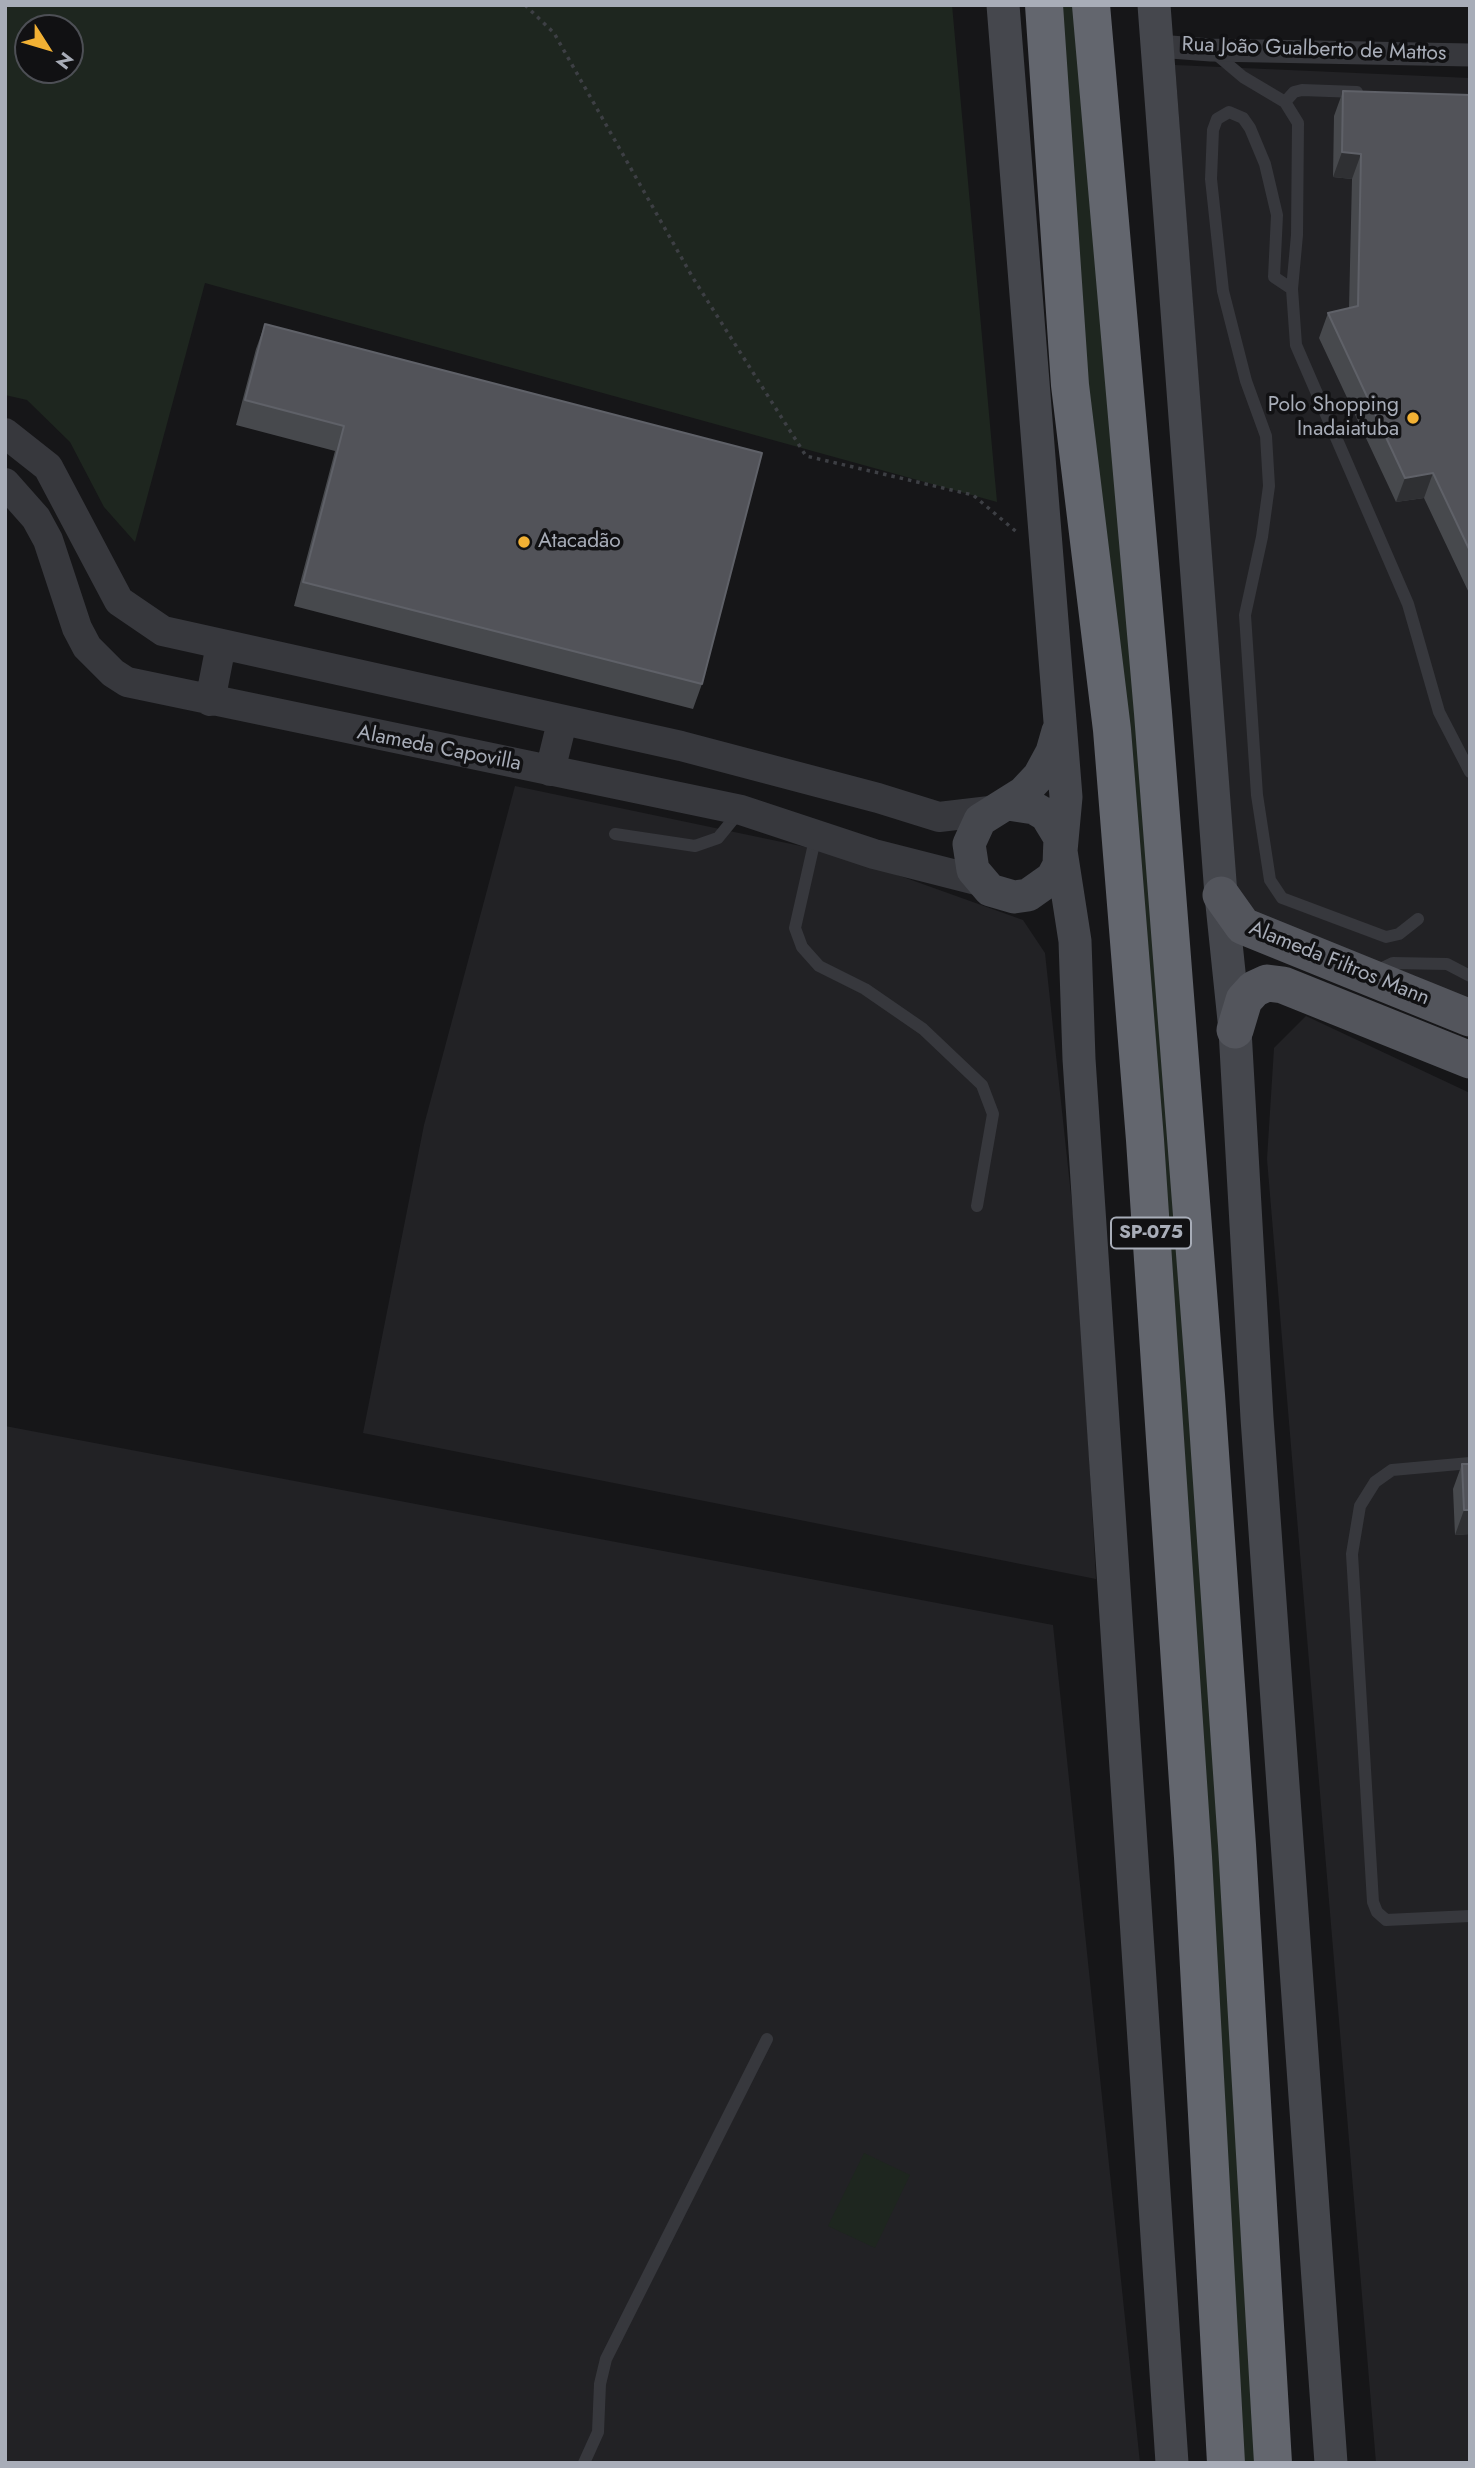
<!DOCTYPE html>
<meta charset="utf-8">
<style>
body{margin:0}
#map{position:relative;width:1475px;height:2468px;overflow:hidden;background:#161618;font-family:Jost,sans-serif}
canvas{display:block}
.frame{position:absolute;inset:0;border:7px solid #a8adb8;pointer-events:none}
.north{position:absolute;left:14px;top:14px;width:70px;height:70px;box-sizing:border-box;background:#111113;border:2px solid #4d4f55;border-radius:50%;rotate:127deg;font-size:19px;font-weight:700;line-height:28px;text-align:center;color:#a8adb8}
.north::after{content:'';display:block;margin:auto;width:24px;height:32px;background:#f2b134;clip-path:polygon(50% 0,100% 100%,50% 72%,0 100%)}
</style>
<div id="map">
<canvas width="1475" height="2468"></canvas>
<div class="frame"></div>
<div class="north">N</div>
</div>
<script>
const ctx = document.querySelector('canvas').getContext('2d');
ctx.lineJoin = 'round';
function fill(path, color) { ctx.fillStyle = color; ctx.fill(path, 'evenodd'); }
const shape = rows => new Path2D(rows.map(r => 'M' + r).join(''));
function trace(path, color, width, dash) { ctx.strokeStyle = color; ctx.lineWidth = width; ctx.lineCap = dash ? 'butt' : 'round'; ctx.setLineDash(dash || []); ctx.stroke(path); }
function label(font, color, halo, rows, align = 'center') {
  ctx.font = font + ' Jost,sans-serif'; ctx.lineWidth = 7; ctx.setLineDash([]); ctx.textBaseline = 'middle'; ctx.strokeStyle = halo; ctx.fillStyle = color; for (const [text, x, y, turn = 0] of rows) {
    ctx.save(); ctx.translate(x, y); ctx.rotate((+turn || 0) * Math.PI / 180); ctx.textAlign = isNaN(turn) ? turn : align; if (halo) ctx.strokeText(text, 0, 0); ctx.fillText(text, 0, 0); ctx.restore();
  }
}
const built = shape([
 [1175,65,1470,78,1470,1001,1416,976,1277,925,1252,913,1236,889],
 [515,786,839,854,1023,920,1045,953,1078,1260,1096,1579,363,1433,424,1125],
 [1306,1016,1470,1093,1470,2463,1376,2463,1267,1159,1274,1048],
 [5,1426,1053,1625,1140,2463,5,2463]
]);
const green = shape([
 [5,5,952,5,997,502,205,283,135,542,104,507,70,442,27,400,5,395],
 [28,28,70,28,70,70,28,70],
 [1057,5,1078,5,1142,723,1263,2463,1239,2463],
 [864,2153,910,2175,875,2248,828,2226]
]);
const path = shape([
 [525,5,554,33,693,278,806,456,973,495,1019,534]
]);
const service = shape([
 [1211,50,1243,77,1285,102,1298,123,1297,235,1292,289,1296,345,1408,604,1439,712,1470,772],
 [1285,102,1294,92,1302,90,1357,92],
 [1292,289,1274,277,1277,215,1265,164,1250,128,1243,118,1229,112,1217,119,1213,130,1211,179,1223,291,1246,381,1266,436,1269,486,1262,537,1245,615,1257,795,1270,880,1282,898,1386,937,1399,934,1418,919],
 [615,834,695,846,718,838,740,811],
 [816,835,795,928,802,947,819,966,865,989,923,1029,982,1085,993,1114,977,1206],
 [1374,972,1393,963,1447,964,1470,976],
 [1470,1463,1392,1470,1375,1482,1360,1506,1352,1554,1373,1902,1377,1912,1386,1920,1470,1916],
 [584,2463,598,2432,600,2384,606,2359,767,2039]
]);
const minor = shape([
 [1157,46,1211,50,1470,55]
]);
const tertiary = shape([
 [5,433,48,467,119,601,163,631,681,746,878,798,939,817,990,811],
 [5,483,36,518,48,540,77,628,87,647,113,673,127,682,741,810,874,854,980,881],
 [210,701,221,645],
 [550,771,562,722]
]);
const secondary = shape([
 [1003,5,1066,797,1061,851,1075,941,1079,1059,1172,2463],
 [1154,5,1221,895,1235,1030,1257,1418,1331,2463],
 [1008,804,1034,808,1046,815,1060,838,1059,865,1052,878,1028,895,1014,897,990,890,973,870,969,844,980,820,1023,793,1039,776,1052,752,1058,731]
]);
const primary = shape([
 [1221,895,1243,926,1470,1018],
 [1235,1030,1244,1000,1254,989,1267,983,1283,985,1470,1060]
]);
const motorway = shape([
 [1044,5,1070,385,1112,730,1145,1140,1193,1857,1226,2463],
 [1091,5,1153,713,1206,1395,1237,1845,1273,2463]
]);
const wall = shape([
 [1343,91,1470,95,1470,595,1424,498,1396,502,1319,338,1328,313,1349,308,1352,179,1333,177,1334,116],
 [265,324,702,684,693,709,294,606,335,451,236,425,256,349],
 [1462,1464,1470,1464,1470,1534,1455,1535,1453,1489]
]);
const shadedWall = shape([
 [1342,152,1361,154,1352,179,1333,177],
 [1433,473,1424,498,1396,502,1405,478],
 [1464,1510,1470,1510,1470,1534,1455,1535]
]);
const building = shape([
 [1343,91,1470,95,1470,551,1433,473,1405,478,1328,313,1358,306,1361,154,1342,152,1343,91],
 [265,324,762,453,702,684,303,582,344,426,245,400,265,324],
 [1462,1464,1470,1464,1470,1510,1464,1510,1462,1464]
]);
const markers = [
 [1413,418,7,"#f2b134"],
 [524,542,7,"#f2b134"]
];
const shields = [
 [1151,1233,80]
];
const shieldNames = [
 ["SP-075",1151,1233]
];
const streetNames = [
 ["Rua João Gualberto de Mattos",1314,50,2],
 ["Alameda Capovilla",439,749,11],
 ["Alameda Filtros Mann",1339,964,22]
];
const poiNames = [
 ["Polo Shopping",1399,406],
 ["Inadaiatuba",1399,430],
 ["Atacadão",538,542,"left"]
];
fill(built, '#222225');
fill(green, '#1e261f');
trace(path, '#3d3f44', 3.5, [3.5, 5]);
trace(service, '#37383d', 12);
trace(minor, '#37383d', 23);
trace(tertiary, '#37383d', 30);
trace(secondary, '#45474d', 33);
trace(primary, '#53555c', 37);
trace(motorway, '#63666e', 38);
fill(wall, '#47494d');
fill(shadedWall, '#2f3033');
fill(building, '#525359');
trace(building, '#5f6168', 2);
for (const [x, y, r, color] of markers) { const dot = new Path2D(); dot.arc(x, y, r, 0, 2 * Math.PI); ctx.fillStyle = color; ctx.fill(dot); trace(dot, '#111113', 2.5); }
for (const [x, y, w] of shields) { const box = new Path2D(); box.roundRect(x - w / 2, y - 15.5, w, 31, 5); ctx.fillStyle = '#111113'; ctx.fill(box); trace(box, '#a8adb8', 2); }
label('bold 19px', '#a8adb8', null, shieldNames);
label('21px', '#a8adb8', '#111113', streetNames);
label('21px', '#a8adb8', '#111113', poiNames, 'right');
</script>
